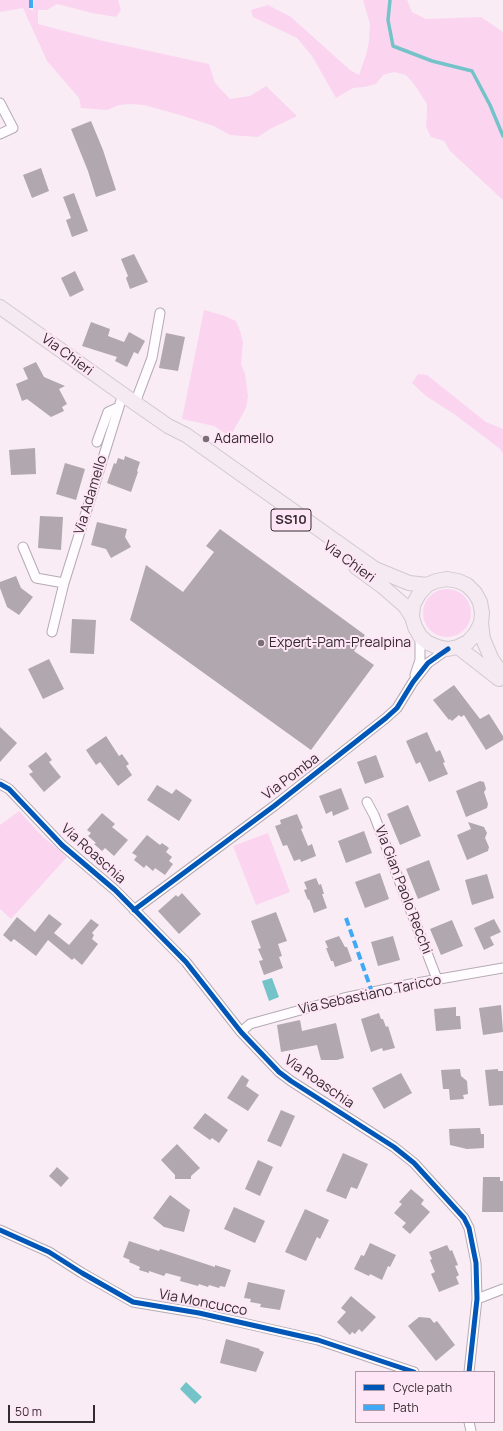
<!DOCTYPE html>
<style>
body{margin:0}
#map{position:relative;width:503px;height:1431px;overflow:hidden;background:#f9ecf5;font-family:Manrope,sans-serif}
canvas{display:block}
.legend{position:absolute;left:355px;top:1371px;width:140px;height:52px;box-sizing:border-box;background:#ffe6f6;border:1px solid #ae9ba7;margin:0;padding:5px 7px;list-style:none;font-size:12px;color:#342b31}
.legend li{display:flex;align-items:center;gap:8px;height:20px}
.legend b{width:20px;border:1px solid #ae9ba7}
.scale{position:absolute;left:8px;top:1405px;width:87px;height:18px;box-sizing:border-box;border:2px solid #342b31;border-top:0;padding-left:5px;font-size:12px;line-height:14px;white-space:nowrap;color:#342b31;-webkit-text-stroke:3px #ffe6f6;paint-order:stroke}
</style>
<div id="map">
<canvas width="503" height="1431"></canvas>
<ul class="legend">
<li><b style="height:5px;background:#0057b8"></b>Cycle path</li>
<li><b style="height:5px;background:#3fa9f5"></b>Path</li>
</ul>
<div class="scale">50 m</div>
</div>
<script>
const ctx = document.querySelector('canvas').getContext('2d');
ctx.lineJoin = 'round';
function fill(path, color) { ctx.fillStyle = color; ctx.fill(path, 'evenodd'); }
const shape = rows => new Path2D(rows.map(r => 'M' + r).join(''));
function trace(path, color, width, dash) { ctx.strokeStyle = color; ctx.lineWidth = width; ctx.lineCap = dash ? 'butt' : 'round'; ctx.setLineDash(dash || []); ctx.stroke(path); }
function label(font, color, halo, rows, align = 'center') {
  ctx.font = font + ' Manrope,sans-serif'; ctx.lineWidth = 4; ctx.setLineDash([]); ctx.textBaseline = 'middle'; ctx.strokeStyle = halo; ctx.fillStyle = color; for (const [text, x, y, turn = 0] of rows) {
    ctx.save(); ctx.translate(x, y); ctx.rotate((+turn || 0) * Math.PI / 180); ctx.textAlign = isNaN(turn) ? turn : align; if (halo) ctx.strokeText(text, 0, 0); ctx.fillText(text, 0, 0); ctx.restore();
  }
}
const green = shape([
 [0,0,29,0,29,9,33,11,34,0,118,0,121,10,116,17,92,13,57,4,47,10,38,10,38,24,99,40,209,64,215,83,230,99,250,96,266,86,297,116,270,129,258,137,230,135,214,126,180,115,144,105,130,104,119,105,107,110,81,108,79,98,47,61,23,8,0,12],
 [363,0,407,0,412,12,426,19,481,17,503,32,503,200,450,151,444,141,431,137,426,127,427,115,427,104,414,84,406,75,394,72,383,75,376,84,364,87,353,88,336,98,312,56,297,38,253,17,251,10,268,5,291,17,350,70,359,75,366,55,369,41,370,24],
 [204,310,225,316,236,321,240,331,243,342,241,364,245,374,248,396,246,408,230,437,214,426,182,419],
 [418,374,427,375,486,422,503,429,503,453,499,448,454,414,426,396,412,383],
 '423 613a24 24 0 1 1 48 0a24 24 0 1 1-48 0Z',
 [19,811,42,836,67,857,11,919,0,909,0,825],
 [268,833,290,892,256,905,233,846]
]);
const water = shape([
 [272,978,279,997,269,1001,262,981],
 [186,1382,202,1397,195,1404,180,1389]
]);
const stream = shape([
 [390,0,388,20,393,46,432,61,472,71,490,105,503,136]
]);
const building = shape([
 [91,121,103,150,116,190,96,197,88,171,71,129],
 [41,168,49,191,32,198,23,175],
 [74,193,88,231,72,237,66,220,71,218,63,197],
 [134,254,148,282,130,289,126,278,128,276,121,259],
 [75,271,84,290,70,297,61,278],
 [91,322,110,329,108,336,124,342,129,332,145,341,138,354,134,352,127,367,115,361,117,357,82,346],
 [166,333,185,337,178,371,159,368],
 [36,362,44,377,65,386,59,389,67,404,62,407,64,411,51,417,27,399,22,401,16,384,28,379,23,368],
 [35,448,36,474,11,475,9,450],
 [125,456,140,462,137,471,138,472,131,492,107,483,114,463,116,464,118,458,124,460],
 [65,463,85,469,76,500,56,494],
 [40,516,63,517,61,550,38,548],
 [97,522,127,529,125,537,131,547,111,558,106,549,91,545],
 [220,529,365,635,354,651,374,665,311,750,130,620,146,565,183,592,214,552,206,546],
 [16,576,21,588,33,597,19,615,7,607,0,588,0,582],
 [72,619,96,620,94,654,70,653],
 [49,659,64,689,43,699,28,669],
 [454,685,480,719,489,714,503,736,503,740,486,750,464,715,461,717,459,715,452,721,450,719,449,720,433,700],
 [0,727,17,743,0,762],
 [427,732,436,752,440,750,445,762,443,763,448,774,429,782,420,762,416,764,406,741],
 [106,736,119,756,122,754,129,764,126,766,132,775,118,786,100,762,96,765,86,750],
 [46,752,52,760,49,762,61,777,44,792,29,774,33,772,28,766],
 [376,755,384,777,365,784,357,762],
 [480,781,484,782,486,789,484,792,488,804,487,808,466,817,456,791],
 [157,785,172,794,176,789,192,800,179,821,147,800],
 [341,788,349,809,333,816,332,811,326,814,319,796],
 [408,805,421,836,400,845,387,814],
 [102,813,115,824,112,827,128,840,114,856,105,848,102,851,94,844,96,843,88,836,91,833,87,830],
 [297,814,303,828,301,829,308,846,312,844,316,856,301,862,300,859,294,861,287,845,283,846,275,826,281,824,280,820],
 [468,822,484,827,487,833,485,838,489,847,488,851,467,860,457,835,471,829],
 [364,831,372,853,346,863,338,841],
 [147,835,160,845,162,843,169,848,166,852,172,857,169,861,173,864,165,875,155,868,153,871,146,865,144,868,134,860,137,856,132,853],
 [429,860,440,890,418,899,406,869],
 [380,873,389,899,365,908,355,882],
 [487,874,494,898,472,905,465,880],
 [316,878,319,885,321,884,324,894,322,894,327,908,314,913,309,899,308,900,304,890,307,889,304,882],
 [182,893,201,914,179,934,158,911,176,895,178,897],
 [276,912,287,941,278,944,282,956,279,957,283,968,264,975,259,961,263,960,258,949,261,948,251,921],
 [49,914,62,924,54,933,69,945,91,919,99,925,92,933,94,935,92,939,98,944,82,965,74,958,72,960,48,940,36,956,14,939,11,942,3,935,17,917,35,932],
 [494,919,501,932,490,937,494,945,484,950,474,928],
 [452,920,463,946,441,955,430,929],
 [339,936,345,947,347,947,352,961,335,967,333,961,331,961,326,948,328,948,325,941],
 [393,936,400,960,378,966,371,942],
 [501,1005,503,1032,483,1035,479,1008],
 [456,1007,456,1016,460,1016,461,1029,436,1031,434,1009],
 [379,1013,381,1019,383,1019,386,1027,388,1026,395,1048,383,1051,382,1048,371,1052,361,1019],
 [300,1020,302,1031,336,1023,344,1058,337,1060,321,1060,317,1045,281,1052,277,1025],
 [460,1069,461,1076,467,1081,468,1094,463,1095,464,1099,450,1100,449,1089,443,1089,441,1070],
 [498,1069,498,1071,503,1071,503,1105,489,1106,485,1070],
 [401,1073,412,1093,384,1109,372,1088],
 [242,1075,249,1080,246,1086,259,1095,248,1111,227,1098],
 [281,1110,295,1116,281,1147,267,1141],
 [205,1113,228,1130,219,1143,212,1138,210,1140,193,1128],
 [480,1128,481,1134,484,1134,484,1148,467,1149,450,1145,449,1129],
 [177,1144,200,1168,191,1176,191,1179,175,1179,175,1175,161,1160],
 [343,1153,368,1164,357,1189,351,1187,346,1199,326,1191],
 [258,1160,273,1167,260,1196,245,1189],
 [57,1167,69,1178,61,1187,49,1176],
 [483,1177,500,1177,500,1181,503,1181,503,1212,482,1212],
 [411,1189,424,1200,421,1204,430,1212,410,1234,402,1227,406,1223,394,1213,402,1204,399,1202],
 [170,1195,190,1210,184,1232,164,1227,153,1218],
 [234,1207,265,1221,255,1243,224,1229],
 [305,1209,329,1220,320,1239,317,1237,306,1261,285,1252],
 [129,1241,159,1251,160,1249,215,1267,215,1265,231,1270,225,1287,220,1286,219,1288,209,1285,208,1287,199,1284,198,1286,180,1281,181,1277,166,1273,164,1276,149,1271,149,1273,139,1270,140,1267,129,1262,130,1260,123,1257],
 [370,1243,396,1255,390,1267,388,1266,382,1280,370,1274,369,1276,354,1269,361,1255,364,1256],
 [447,1245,450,1251,452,1250,458,1265,455,1266,459,1275,456,1277,459,1284,439,1292,431,1274,435,1272,430,1260,432,1259,429,1252],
 [248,1282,285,1290,280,1310,260,1307,261,1304,250,1302,251,1299,244,1298],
 [351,1296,376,1317,362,1332,359,1329,355,1334,352,1332,350,1335,337,1322,346,1312,341,1308],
 [419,1317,430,1318,434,1323,437,1321,455,1345,436,1361,408,1326],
 [226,1339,260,1349,259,1350,264,1352,256,1372,220,1363]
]);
const minor = shape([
 [0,103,13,128,0,134],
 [135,403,152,358,160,313],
 [97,442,108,412,119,407],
 [23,547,36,578,64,583,123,394],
 [52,632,64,583],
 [415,675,420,660,420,636],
 [0,784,9,789,62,845,115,890,186,962,241,1032,279,1072,291,1081,394,1147,414,1163,464,1218,469,1228,476,1263,477,1299,469,1372],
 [367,802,374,815,437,979],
 [134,910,274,806,386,718,397,708,413,682,428,663,448,649],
 [241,1032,250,1024,344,998,411,984,503,968],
 [0,1230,49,1252,82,1273,133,1302,199,1313,318,1340,414,1372],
 [477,1299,503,1289],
 [469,1422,471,1431]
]);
const primary = shape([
 [0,307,135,403,168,426,186,435,375,569,409,583,427,585],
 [356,567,382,586,405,606,412,617],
 [481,623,476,633,468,642,458,647,448,649,438,647,428,643,420,636,415,627,412,617,413,605,419,594,427,585,436,581,447,579,458,581,467,585,475,593,480,602,482,613,481,623,483,639,492,660,503,675],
 [458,647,499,679]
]);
const quiet = shape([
 [31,8,31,0],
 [346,918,372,992]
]);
const cycleway = shape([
 [0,784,9,789,62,845,115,890,186,962,241,1032,279,1072,291,1081,394,1147,414,1163,464,1218,469,1228,476,1263,477,1299,469,1372],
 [134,910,274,806,386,718,397,708,413,682,428,663,448,649],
 [0,1230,49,1252,82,1273,133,1302,199,1313,318,1340,414,1372]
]);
const markers = [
 [206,439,4,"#796f76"],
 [261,643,4,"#796f76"]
];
const shields = [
 [291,520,40]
];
const shieldNames = [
 ["SS10",291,520]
];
const streetNames = [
 ["Via Chieri",67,355,36],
 ["Via Adamello",91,495,-73],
 ["Via Chieri",349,562,36],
 ["Via Pomba",291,777,-37],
 ["Via Roaschia",93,854,42],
 ["Via Gian Paolo Recchi",403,890,69],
 ["Via Sebastiano Taricco",370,995,-12],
 ["Via Roaschia",319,1082,35],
 ["Via Moncucco",203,1303,11]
];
const poiNames = [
 ["Adamello",214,439],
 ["Expert-Pam-Prealpina",269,643]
];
fill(green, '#fbd5f0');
fill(water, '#73c3c9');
trace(stream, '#73c3c9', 3.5);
fill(building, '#b1a7ae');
trace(minor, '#b5abb2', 11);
trace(primary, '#d0c9ce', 16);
trace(minor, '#fefcfe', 9);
trace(primary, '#f5eaf2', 14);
trace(quiet, '#3fa9f5', 4, [8, 4]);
trace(cycleway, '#0057b8', 5);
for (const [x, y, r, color] of markers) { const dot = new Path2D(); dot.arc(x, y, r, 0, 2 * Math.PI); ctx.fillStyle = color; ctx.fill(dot); trace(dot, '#ffe6f6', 1.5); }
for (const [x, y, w] of shields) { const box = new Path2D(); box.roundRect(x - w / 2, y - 11, w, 22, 3); ctx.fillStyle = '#ffe6f6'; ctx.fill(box); trace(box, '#342b31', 1); }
label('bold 13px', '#342b31', null, shieldNames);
label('14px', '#342b31', '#ffe6f6', streetNames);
label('14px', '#342b31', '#ffe6f6', poiNames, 'left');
</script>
